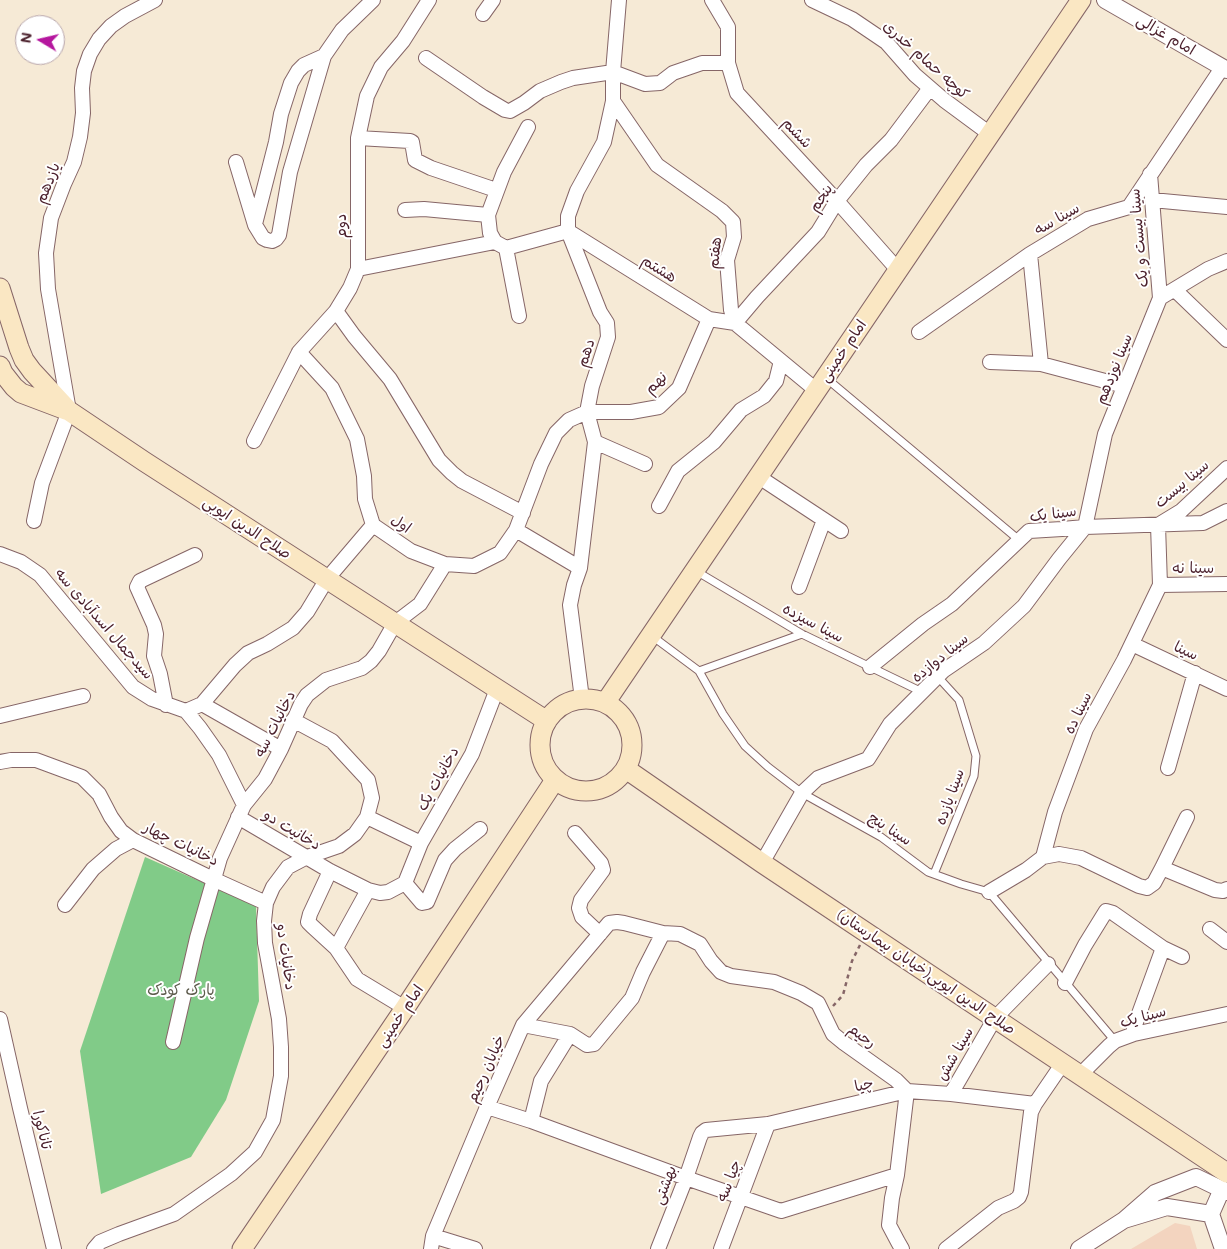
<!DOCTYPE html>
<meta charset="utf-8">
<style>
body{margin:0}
#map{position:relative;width:1227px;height:1249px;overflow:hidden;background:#f6ead6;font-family:Mali,sans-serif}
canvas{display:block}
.north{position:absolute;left:15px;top:15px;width:50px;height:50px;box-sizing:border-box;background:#fff;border:1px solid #b7a5aa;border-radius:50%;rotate:279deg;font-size:14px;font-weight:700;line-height:20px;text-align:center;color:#4a1f2b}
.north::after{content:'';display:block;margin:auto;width:18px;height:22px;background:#b5179e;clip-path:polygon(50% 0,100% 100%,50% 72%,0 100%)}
</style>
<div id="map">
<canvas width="1227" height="1249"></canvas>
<div class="north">N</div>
</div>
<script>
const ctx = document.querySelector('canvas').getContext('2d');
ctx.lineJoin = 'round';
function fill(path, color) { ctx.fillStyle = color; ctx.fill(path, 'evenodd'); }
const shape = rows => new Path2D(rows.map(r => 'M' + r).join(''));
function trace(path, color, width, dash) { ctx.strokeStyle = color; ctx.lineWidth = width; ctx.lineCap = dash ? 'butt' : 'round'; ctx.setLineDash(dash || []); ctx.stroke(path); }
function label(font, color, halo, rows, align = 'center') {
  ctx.font = font + ' Mali,"Playpen Sans Arabic",sans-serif'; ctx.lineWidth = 4; ctx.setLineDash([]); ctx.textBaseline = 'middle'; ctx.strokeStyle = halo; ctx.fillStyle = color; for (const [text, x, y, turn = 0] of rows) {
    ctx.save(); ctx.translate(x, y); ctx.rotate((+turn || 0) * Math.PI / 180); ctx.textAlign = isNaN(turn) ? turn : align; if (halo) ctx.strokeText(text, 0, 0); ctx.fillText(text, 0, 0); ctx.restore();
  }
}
const built = shape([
 [1175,1223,1190,1226,1197,1249,1131,1249]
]);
const green = shape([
 [145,857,256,906,259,1001,226,1100,191,1157,101,1194,80,1051]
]);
const path = shape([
 [833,1006,843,995,852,961,860,945]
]);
const service = shape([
 [826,378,1019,540],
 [696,571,802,634,922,692],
 [652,636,699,671,723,714,745,746,768,767,802,793,881,837,928,872,961,884,989,892,1115,1041],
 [699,671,802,634],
 [934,874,974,776,976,756,959,700,938,677]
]);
const minor = shape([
 [712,0,728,27,728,63,737,93,837,201,898,270],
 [812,0,852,19,886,42,915,75,944,100,990,134],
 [483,14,493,0],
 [426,58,483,97,505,110,510,111,524,103,540,91,561,82,573,78,613,72,645,84,660,83,673,73,702,63,728,63],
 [613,101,657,165,722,211,733,222,734,237,727,260,731,310,735,323,816,390],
 [528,127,504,172,488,215,490,233,495,242,506,248,517,245,568,231,709,319,735,323,757,297,818,232,837,201,866,165,891,140,930,88],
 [358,138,410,141,412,142,415,160,431,168,496,190],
 [236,162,255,225,263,238,267,240,272,241,276,239,279,235,290,172,324,56,342,30,373,0],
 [1150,174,1160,298],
 [1152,200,1227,207],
 [405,210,424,209,488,215],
 [255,224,276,142,281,114,291,83,298,71,304,65,324,56],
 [506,248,519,316],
 [1030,254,1041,364],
 [358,269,495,242],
 [1175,290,1227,340],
 [336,311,354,336,390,379,439,460,452,473,462,481,523,513],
 [919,332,1030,254,1088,219,1129,207,1222,68],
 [299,352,332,388,357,439,364,476,365,499,373,525,411,551,445,564,474,566,500,553,516,530,541,464,556,433,569,420,587,412,631,412,659,407,679,388,709,319],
 [990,362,1041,364,1124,386],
 [254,441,299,352,336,311,350,288,358,269,358,138,367,96,381,67,403,41,429,0],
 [595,442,645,464],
 [759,477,841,531],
 [659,506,678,471,714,442,741,410,764,396,776,381,781,361],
 [34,521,42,483,69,411,48,289,46,253,51,218,64,184,74,162,80,137,83,113,82,88,84,71,90,54,99,39,111,26,125,16,155,0],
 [516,530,580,568],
 [0,554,21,562,40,575,133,687,152,699,186,711,202,704,235,665,248,653,267,644,293,628,307,612,327,579,373,525],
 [1160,585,1227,584],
 [799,587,824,520],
 [1132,644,1227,689],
 [870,667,923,624,952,604,1029,531,1062,529,1085,527,1203,523,1227,511],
 [582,699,570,605,574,585,580,568,595,442,587,412,592,386,608,337,607,323,600,312,568,231,568,216,577,191,604,142,613,101,613,72,619,0],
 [202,704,281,749],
 [166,705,160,674,154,656,156,634,154,625,137,587,140,581,195,555],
 [186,711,200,728,219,755,244,805],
 [0,716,83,696],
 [0,762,11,760,36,760,82,777,99,794,111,817,121,831,133,840,213,879,266,903],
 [1168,768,1195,673],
 [238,817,330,871,368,890,380,893,388,892,405,883],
 [367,817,421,843],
 [575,833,601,863,603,870,581,900,579,908,582,917,600,934],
 [1043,857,1059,854,1081,858,1139,886,1147,888,1154,883,1162,868,1187,817],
 [762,863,802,793,818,778,868,759,890,724,943,671,984,643,1024,606,1059,559,1085,527,1105,434,1160,298,1208,269,1227,261],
 [1162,868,1215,890,1223,891,1227,889],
 [330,871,310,914,308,922,312,926,336,948,357,979,405,1008],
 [405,883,421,843,472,754,497,689],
 [405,883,422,903,427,902,445,860,455,849,480,829],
 [989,892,1026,870,1043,857,1055,812,1086,729,1124,660,1160,585,1158,525,1181,511,1227,468],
 [65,905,93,869,116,849,133,840],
 [1210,929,1227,942],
 [336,948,368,890],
 [1065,983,1085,945,1106,911,1113,913,1163,948,1182,957],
 [0,1019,20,1108,54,1249],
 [523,1025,570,1034,587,1045,594,1044,632,998,643,972,663,933],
 [1134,1034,1134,1029,1136,1022,1163,948],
 [173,1042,197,938,220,858,244,805,265,779,281,749,301,704,307,695,326,680,362,668,371,661,379,651,395,623,420,604,445,564],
 [1080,1075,1109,1046,1115,1041,1134,1034,1227,1014],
 [951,1094,995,1018,1048,964],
 [487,1107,531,1121,686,1178,781,1211,897,1175],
 [531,1121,541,1081,570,1034],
 [433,1236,475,1249],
 [94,1249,100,1242,119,1234,174,1214,231,1174,255,1152,273,1120,281,1076,281,1047,279,1019,265,943,264,921,266,903,273,887,288,867,307,857,339,846,355,834,367,817,372,798,368,780,332,741,293,720],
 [431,1249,433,1236,487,1107,523,1025,609,923,617,922,624,923,663,933,680,934,700,944,711,961,721,972,731,976,774,982,801,993,818,1003,833,1034,844,1043,896,1080,907,1091,897,1175,892,1198,889,1225,898,1242,902,1249],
 [658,1249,686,1178,700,1137,702,1133,706,1130,768,1124,907,1091,951,1094,1035,1104],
 [721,1249,768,1124],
 [946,1249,998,1208,1014,1201,1019,1197,1021,1192,1031,1112,1035,1104,1063,1063]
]);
const tertiary = shape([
 [1105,0,1227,70],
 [1222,1189,1211,1214,1223,1249],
 [1211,1214,1167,1207,1124,1220,1155,1193,1196,1177,1227,1192],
 [1079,1249,1124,1220]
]);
const secondary = shape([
 [0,288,19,348,24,360,32,371,69,411,145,462,547,721],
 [0,366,3,373,14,387,21,393,66,410],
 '540 745a46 46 0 1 1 92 0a46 46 0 1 1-92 0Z',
 [605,703,1081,0],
 [626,769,762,863,1227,1173],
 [242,1249,405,1008,555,780]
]);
const streetNames = [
 ["امام غزالی",1166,35,30],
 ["کوچه حمام خدری",926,60,42],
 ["ششم",797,133,47],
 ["یازدهم",48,183,-68],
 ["پنجم",821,198,-56],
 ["سینا سه",1057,219,-30],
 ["دوم",341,226,-90],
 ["سینا بیست و یک",1139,238,-95],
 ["هفتم",715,253,-84],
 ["هشتم",659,269,32],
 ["امام خمینی",843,351,-56],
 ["دهم",586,353,-72],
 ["سینا نوزدهم",1114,369,-68],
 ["نهم",656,383,-44],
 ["سینا بیست",1182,484,-40],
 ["سینا یک",1053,514,-7],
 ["اول",401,524,35],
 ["صلاح الدین ایوبی",247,528,33],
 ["سینا نه",1193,568],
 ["سینا سیزده",813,623,28],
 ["سیدجمال اسدآبادی سه",104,624,49],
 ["سینا",1186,651,25],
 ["سینا دوازده",940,658,-39],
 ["سینا ده",1078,713,-64],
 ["دخانیات سه",275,724,-63],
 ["دخانیات یک",438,779,-61],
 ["سینا یازده",950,797,-70],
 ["سینا پنج",890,829,33],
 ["دخانیت دو",292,830,31],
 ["دخانیات چهار",181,844,26],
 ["دخانیات دو",286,957,82],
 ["صلاح الدین ایوبی(خیابان بیمارستان)",926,972,34],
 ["امام خمینی",400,1016,-56],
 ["سینا یک",1143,1017,-15],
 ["رحیم",862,1036,37],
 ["سینا شش",955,1054,-60],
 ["خیابان رحیم",486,1069,-66],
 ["چیا",864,1085,-13],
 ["تاناکورا",42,1130,76],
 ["چیا سه",729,1181,-69],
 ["بهشتی",665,1185,-69]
];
const parkNames = [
 ["پارک کودک",181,990]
];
fill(built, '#f3d4bf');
fill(green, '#81cb88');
trace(service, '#866667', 9);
trace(minor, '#866667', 16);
trace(tertiary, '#866667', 18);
trace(secondary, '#866667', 21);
trace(path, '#866667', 2.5, [4, 4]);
trace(service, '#fff', 7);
trace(minor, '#fff', 14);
trace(tertiary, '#fff', 16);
trace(secondary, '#fae7c3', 19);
label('15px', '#4a1f2b', '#fff', streetNames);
label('15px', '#5d5b4c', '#fff', parkNames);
</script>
